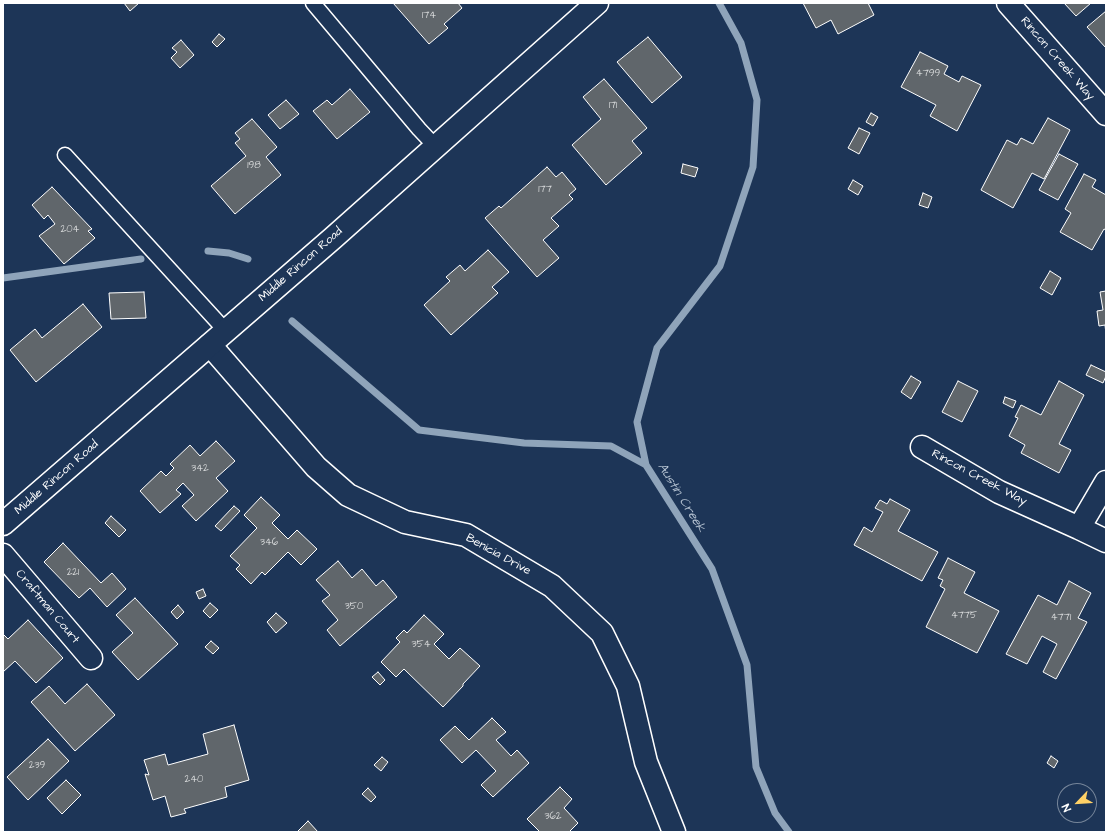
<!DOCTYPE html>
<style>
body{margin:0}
#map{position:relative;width:1109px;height:835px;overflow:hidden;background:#1d3557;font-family:"Architects Daughter",sans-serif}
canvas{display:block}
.frame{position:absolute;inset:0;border:4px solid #fff;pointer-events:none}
.north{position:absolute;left:1057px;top:783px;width:40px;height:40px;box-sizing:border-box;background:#1d3557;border:1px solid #77869a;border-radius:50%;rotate:245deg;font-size:11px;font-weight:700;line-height:16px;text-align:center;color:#fff}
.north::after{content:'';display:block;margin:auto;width:14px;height:18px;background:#ffd166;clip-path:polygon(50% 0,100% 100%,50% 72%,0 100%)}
</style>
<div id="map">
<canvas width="1109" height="835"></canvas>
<div class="frame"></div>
<div class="north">N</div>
</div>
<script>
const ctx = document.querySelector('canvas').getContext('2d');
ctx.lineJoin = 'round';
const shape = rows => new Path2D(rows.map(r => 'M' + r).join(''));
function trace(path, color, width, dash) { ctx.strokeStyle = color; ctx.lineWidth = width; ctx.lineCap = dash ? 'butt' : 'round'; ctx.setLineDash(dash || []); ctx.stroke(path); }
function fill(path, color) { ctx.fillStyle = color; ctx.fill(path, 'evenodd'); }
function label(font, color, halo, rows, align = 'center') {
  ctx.font = font + ' "Architects Daughter",sans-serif'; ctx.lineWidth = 3; ctx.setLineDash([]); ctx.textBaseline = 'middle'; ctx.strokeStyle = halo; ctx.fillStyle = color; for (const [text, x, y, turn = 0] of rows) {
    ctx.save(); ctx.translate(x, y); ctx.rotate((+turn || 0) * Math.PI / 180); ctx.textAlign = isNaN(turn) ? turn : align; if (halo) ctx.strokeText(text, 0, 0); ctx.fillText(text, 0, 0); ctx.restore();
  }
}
const stream = shape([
 [719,3,741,43,757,100,753,167,720,266,657,348,637,422,646,465,712,569,747,665,756,767,775,813,789,832],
 [208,251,229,253,248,259],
 [3,278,141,259],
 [292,321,419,430,524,443,611,446,646,465]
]);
const building = shape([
 [124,3,139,3,130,11,124,3],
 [393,3,458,3,462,8,444,24,448,28,429,44,393,3],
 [803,3,868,3,874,15,838,34,831,20,816,28,803,3],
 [1064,3,1091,3,1076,16,1064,3],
 [1106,11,1106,48,1087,27,1106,11],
 [219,34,225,39,217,47,212,42,219,34],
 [648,37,682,77,652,103,617,62,648,37],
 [181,40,194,55,180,68,171,58,177,52,172,48,181,40],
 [920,52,948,66,944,74,959,82,962,76,981,85,957,131,930,116,936,105,901,87,920,52],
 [604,79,647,128,632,141,642,153,606,185,572,145,601,119,583,97,604,79],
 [350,89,370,112,337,139,313,111,327,100,332,105,350,89],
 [286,100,299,114,280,129,268,115,286,100],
 [871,113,878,117,873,126,866,122,871,113],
 [1048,118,1070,130,1044,179,1032,173,1013,208,981,190,1007,140,1017,145,1021,138,1033,144,1048,118],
 [252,119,277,147,266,157,281,175,235,214,211,186,246,156,235,143,240,139,235,133,252,119],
 [859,128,870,133,859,154,848,148,859,128],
 [1059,154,1078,164,1058,200,1039,190,1059,154],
 [683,164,698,168,695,177,681,173,683,164],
 [547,167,556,177,562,172,576,189,569,195,573,199,551,218,559,226,543,240,559,258,537,277,485,218,499,206,501,208,547,167],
 [1084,174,1096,180,1092,187,1106,195,1106,230,1104,229,1092,250,1060,232,1071,213,1065,209,1084,174],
 [853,180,863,186,858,195,848,189,853,180],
 [52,187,92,229,88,231,95,238,64,264,39,236,55,224,48,215,44,219,32,205,52,187],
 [923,193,932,197,928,208,919,205,923,193],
 [488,250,509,272,492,287,498,293,451,335,424,305,450,281,446,277,460,265,465,271,488,250],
 [1050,271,1061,278,1052,295,1040,288,1050,271],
 [1106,291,1106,334,1105,325,1099,326,1097,311,1103,310,1100,292,1106,291],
 [144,292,146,318,111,319,109,293,144,292],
 [83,304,102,327,36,382,10,350,35,329,42,338,83,304],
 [1091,365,1106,372,1106,376,1103,383,1086,375,1091,365],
 [911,376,921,382,911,399,901,392,911,376],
 [958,381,978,391,962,422,942,412,958,381],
 [1059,381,1084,395,1059,444,1071,450,1059,473,1021,453,1025,445,1009,436,1018,418,1015,417,1021,405,1041,415,1059,381],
 [1005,397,1016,401,1013,408,1003,403,1005,397],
 [216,441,235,461,216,478,228,491,196,521,182,506,194,495,183,483,176,490,181,494,160,513,140,491,161,471,166,476,174,468,170,464,190,445,200,456,216,441],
 [261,497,280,515,272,523,288,539,297,530,317,549,301,565,288,552,265,575,262,572,251,584,236,569,240,565,230,556,257,528,244,515,261,497],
 [890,499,910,510,898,531,938,552,922,581,854,545,864,527,872,532,883,512,875,508,880,500,887,504,890,499],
 [234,506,240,511,221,531,215,526,234,506],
 [111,516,126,530,119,537,105,523,111,516],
 [63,543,101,583,112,573,126,589,107,607,90,588,79,598,44,562,63,543],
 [948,558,975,572,964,593,999,611,977,653,926,627,945,589,940,586,943,580,938,578,948,558],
 [338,561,352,578,362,569,376,586,383,580,397,597,340,646,327,630,338,620,322,601,330,595,316,580,338,561],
 [1069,581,1091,593,1078,618,1087,622,1056,679,1043,672,1057,644,1042,636,1027,664,1006,654,1038,595,1057,605,1069,581],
 [203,589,206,596,199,599,196,592,203,589],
 [135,598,178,644,138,680,112,652,133,633,116,615,135,598],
 [210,603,218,610,210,618,203,611,210,603],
 [178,605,184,612,177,619,171,612,178,605],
 [276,613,287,623,276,633,267,622,276,613],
 [424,615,444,634,434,644,449,659,460,648,480,666,463,684,463,686,443,707,404,669,396,677,381,662,400,642,396,638,404,630,407,633,424,615],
 [28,620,63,658,36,683,15,661,3,672,3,634,8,639,28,620],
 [211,641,219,648,213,654,205,647,211,641],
 [378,672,385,680,380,685,372,677,378,672],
 [87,684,115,715,75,751,31,702,49,686,65,704,87,684],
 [492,718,506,732,496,740,511,756,517,750,529,763,493,797,481,785,496,771,476,750,462,763,440,740,455,726,469,740,492,718],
 [234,725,249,780,225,787,227,797,184,809,186,813,171,817,165,796,153,800,145,774,149,775,144,760,165,754,168,765,208,754,203,734,234,725],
 [48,739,69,761,28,800,7,777,48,739],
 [1051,756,1058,761,1054,768,1047,763,1051,756],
 [382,757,388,762,381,771,374,765,382,757],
 [66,780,81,795,62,814,47,798,66,780],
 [560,787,572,799,564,808,578,823,569,832,540,832,527,819,560,787],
 [368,788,376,797,371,802,362,794,368,788],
 [308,821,318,832,297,832,308,821]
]);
const lane = shape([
 [313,3,419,129,436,147],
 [65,155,225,330]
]);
const street = shape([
 [1008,3,1106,114],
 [210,345,316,467,348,495,405,522,466,535,552,586,602,633,628,686,646,762,674,832],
 [922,447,999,492,1079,528,1106,541],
 [1079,528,1106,482],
 [3,555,91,658]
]);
const secondary = shape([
 [3,524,333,238,597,3]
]);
const numberNames = [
 ["174",429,16],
 ["4799",928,74],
 ["171",613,106],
 ["198",254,166],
 ["177",545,190],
 ["204",70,230],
 ["342",200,469],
 ["346",269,543],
 ["221",73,573],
 ["350",354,607],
 ["4775",964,616],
 ["4771",1061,618],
 ["354",421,645],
 ["239",37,766],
 ["240",194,780],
 ["362",553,817]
];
const streetNames = [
 ["Rincon Creek Way",1057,59,49],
 ["Middle Rincon Road",301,265,-41],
 ["Middle Rincon Road",57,478,-41],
 ["Rincon Creek Way",979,478,28],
 ["Benicia Drive",498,555,29],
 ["Craftman Court",47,607,50]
];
const waterNames = [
 ["Austin Creek",681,498,58]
];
trace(stream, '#8fa4ba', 7);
fill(building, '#60666b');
trace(building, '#fff', 1);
trace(lane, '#fff', 17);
trace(street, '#fff', 25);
trace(secondary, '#fff', 25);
trace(lane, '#1d3557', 14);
trace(street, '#1d3557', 22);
trace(secondary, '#1d3557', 22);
label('10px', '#d7d9da', null, numberNames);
label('12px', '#fff', '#1d3557', streetNames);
label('italic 13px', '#b5c2d1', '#1d3557', waterNames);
</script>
